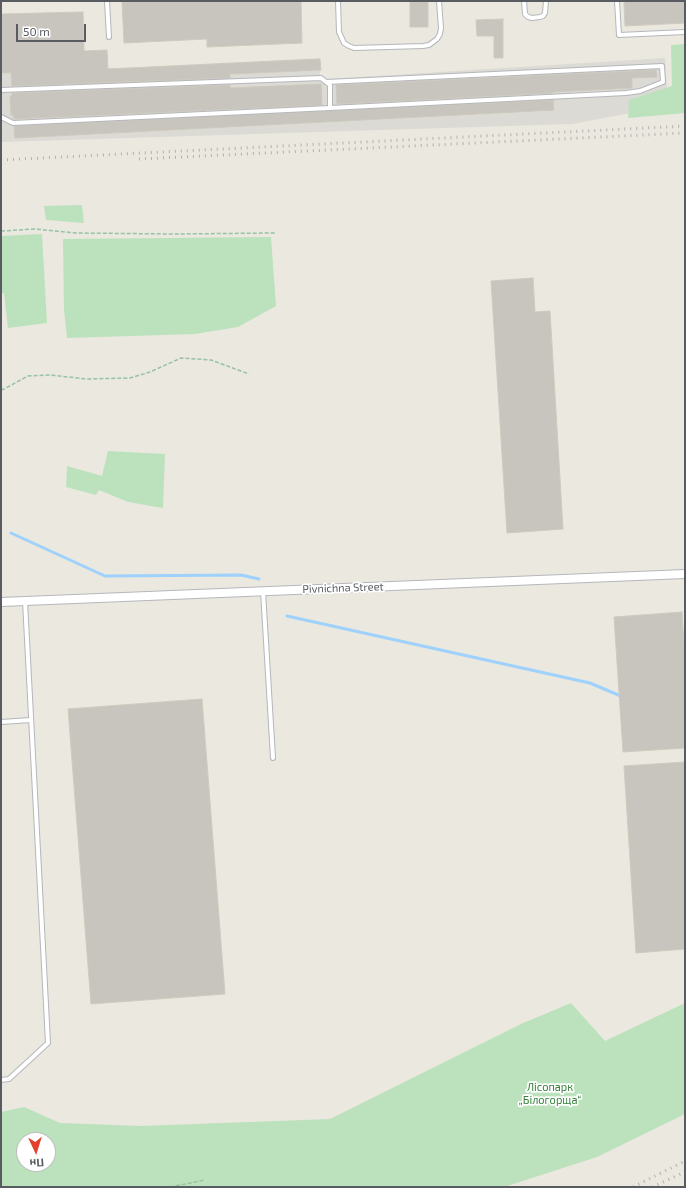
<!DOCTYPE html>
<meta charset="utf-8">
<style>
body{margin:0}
#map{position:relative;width:686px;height:1188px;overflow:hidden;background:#ebe8df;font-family:"Exo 2",sans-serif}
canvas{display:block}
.frame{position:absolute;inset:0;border:2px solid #585b60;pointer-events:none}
.north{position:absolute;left:16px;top:1132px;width:40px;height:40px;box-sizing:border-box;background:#fff;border:1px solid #bcbdbf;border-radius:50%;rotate:176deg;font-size:11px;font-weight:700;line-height:16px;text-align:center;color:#585b60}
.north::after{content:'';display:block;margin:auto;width:14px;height:18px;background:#e3402d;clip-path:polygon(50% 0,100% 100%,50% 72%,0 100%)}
.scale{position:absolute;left:16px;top:24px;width:70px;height:18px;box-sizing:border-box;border:2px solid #585b60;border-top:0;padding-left:5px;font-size:12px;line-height:14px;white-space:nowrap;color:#585b60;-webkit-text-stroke:3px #fff;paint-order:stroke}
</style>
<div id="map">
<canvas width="686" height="1188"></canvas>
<div class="frame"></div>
<div class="north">Пн</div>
<div class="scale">50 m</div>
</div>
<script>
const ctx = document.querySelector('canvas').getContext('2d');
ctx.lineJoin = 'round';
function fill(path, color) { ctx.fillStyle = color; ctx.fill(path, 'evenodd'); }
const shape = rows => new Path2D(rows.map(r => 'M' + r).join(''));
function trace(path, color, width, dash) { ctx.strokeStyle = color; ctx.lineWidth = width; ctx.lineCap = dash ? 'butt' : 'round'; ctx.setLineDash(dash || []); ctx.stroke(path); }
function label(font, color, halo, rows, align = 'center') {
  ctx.font = font + ' "Exo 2",sans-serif'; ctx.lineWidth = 3.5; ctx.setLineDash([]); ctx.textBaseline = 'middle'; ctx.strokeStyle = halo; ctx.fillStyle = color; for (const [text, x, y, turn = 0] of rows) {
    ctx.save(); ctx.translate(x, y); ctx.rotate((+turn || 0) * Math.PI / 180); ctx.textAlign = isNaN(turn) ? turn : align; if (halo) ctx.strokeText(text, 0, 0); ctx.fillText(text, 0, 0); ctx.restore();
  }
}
const industrial = shape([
 [320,58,320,75,328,79,665,58,668,106,572,124,1,142,1,74]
]);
const green = shape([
 [685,44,685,113,628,118,629,100,672,86,671,45],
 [82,205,84,223,46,220,44,206],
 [42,234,47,323,8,328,4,293,1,293,1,236],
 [271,237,276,306,238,327,195,334,67,338,64,310,63,239],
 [108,451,165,454,163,508,128,502,99,490,96,495,66,487,67,466,102,476],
 [571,1003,605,1041,685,1003,685,1114,597,1157,504,1187,1,1187,1,1112,24,1107,60,1123,141,1126,330,1119,521,1024],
 [24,1140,48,1140,48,1164,24,1164]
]);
const stream = shape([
 [11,533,105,576,241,575,259,579],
 [287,616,590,683,623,697]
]);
const building = shape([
 [122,1,301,1,302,43,207,47,207,39,124,43,122,1],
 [410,1,428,1,428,27,410,27,410,1],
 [624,1,685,1,685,23,625,26,624,1],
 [83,12,84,51,107,50,108,69,320,59,321,70,230,74,230,78,12,86,11,73,1,73,1,14,83,12],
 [503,19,503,58,494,58,494,36,477,36,476,20,503,19],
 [656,70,657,77,632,78,632,88,553,92,553,93,337,104,336,85,656,70],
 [321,84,322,105,14,119,13,115,11,115,10,96,12,96,12,93,230,85,230,88,321,84],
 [553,100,554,110,15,138,14,126,553,100],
 [533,278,535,312,550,311,563,529,507,533,491,281,533,278],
 [682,612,685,662,685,748,623,752,614,617,682,612],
 [202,699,225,994,91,1004,68,709,202,699],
 [685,762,685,949,636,953,624,766,685,762]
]);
const path = shape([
 [1,231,35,229,76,233,174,234,275,233],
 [1,390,4,389,28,376,50,375,87,379,130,378,150,372,181,358,211,360,249,374],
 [170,1187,205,1180]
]);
const lane = shape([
 [107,1,109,37],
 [338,1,339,32,344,43,349,46,354,48,423,46,429,45,437,39,440,34,441,28,439,1],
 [524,1,525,14,528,17,532,18,540,17,543,16,545,13,546,1],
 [617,1,619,35,685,32],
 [1,90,321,78,330,85,330,108,626,93,640,91,663,82,662,66,326,82],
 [1,117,13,123,330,108],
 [263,591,273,758],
 [1,722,31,720],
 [1,1080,9,1079,48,1043,25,601]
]);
const street = shape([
 [1,602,685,574]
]);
const rail = shape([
 [139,159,685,133],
 [1,160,685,126],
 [633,1187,685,1161],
 [652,1187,685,1172]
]);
const streetNames = [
 ["Pivnichna Street",343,588,-2]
];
const parkNames = [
 ["Лісопарк",550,1087],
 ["„Білогорща“",550,1100]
];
fill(industrial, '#dcdad4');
fill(green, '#bbe2bc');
trace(stream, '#9ed1fc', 3);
fill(building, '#c8c5be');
trace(building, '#cfcabe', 1);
trace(lane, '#b5b7bc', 6);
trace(street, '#b5b7bc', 10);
trace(path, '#95c3a3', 1.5, [4, 2]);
trace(lane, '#fff', 4);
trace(street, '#fff', 8);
trace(rail, '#b0b1b1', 3, [1, 5]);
label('11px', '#585b60', '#fff', streetNames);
label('11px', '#36813b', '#fff', parkNames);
</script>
